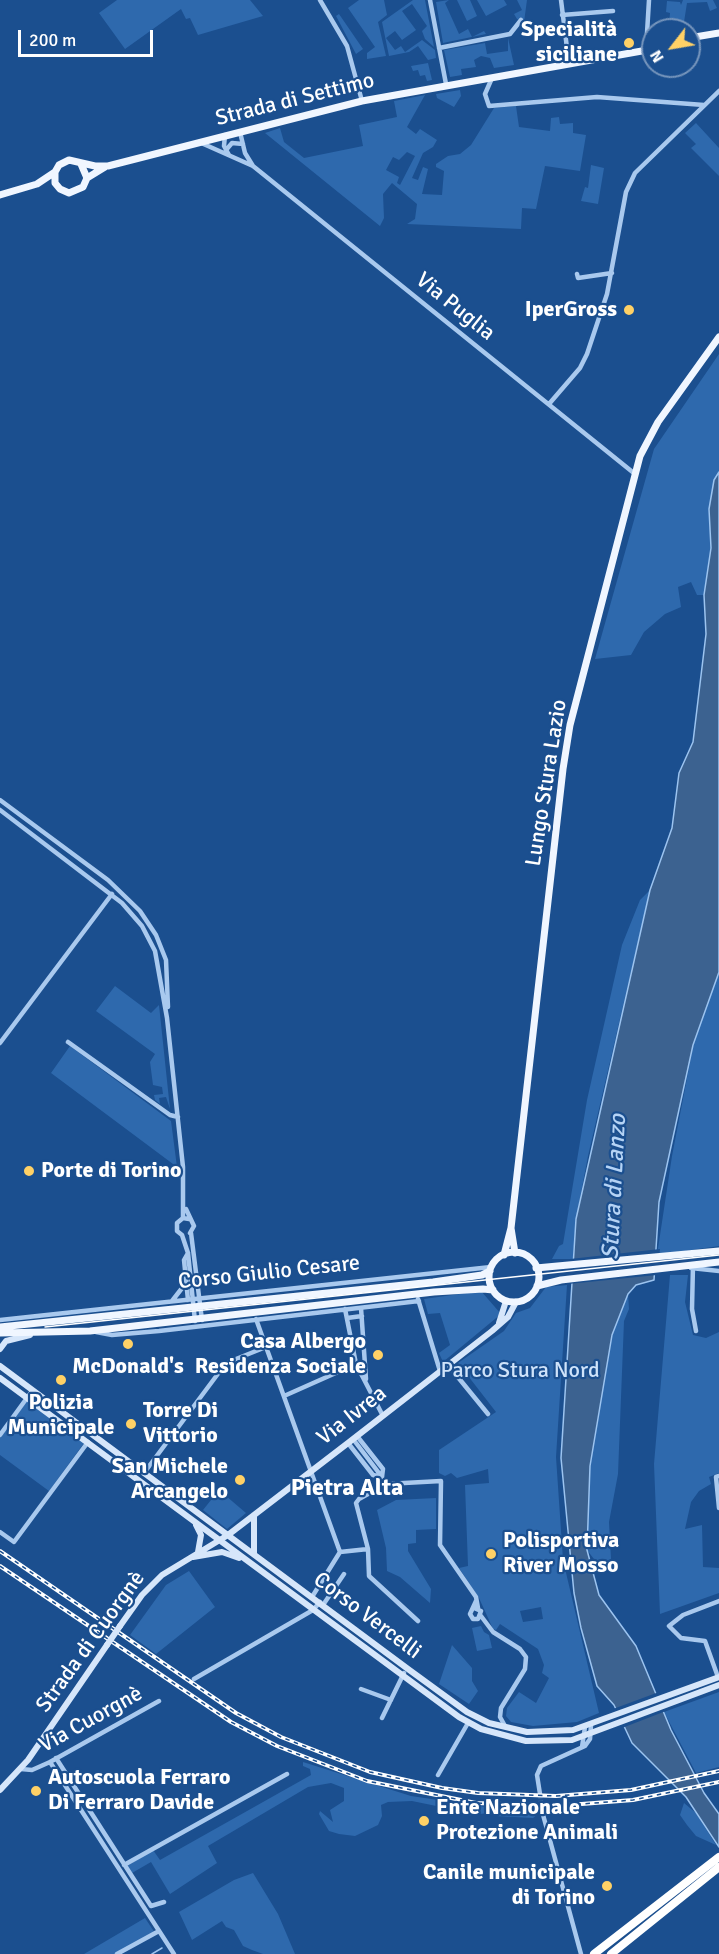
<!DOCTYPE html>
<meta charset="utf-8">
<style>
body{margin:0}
#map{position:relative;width:719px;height:1954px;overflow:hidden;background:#1b4f8f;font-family:Signika,sans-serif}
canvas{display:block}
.north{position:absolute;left:641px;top:18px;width:60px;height:60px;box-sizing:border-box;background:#1b4f8f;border:2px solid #7695bc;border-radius:50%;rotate:239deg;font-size:16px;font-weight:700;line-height:24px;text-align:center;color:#fff}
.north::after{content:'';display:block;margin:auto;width:21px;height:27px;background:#ffd166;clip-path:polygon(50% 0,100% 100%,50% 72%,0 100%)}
.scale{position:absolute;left:18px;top:30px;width:135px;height:27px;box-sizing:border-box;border:3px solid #fff;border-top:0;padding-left:8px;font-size:18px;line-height:21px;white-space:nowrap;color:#fff;-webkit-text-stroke:4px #1b4f8f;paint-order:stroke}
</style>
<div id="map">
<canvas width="719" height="1954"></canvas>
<div class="north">N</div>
<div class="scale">200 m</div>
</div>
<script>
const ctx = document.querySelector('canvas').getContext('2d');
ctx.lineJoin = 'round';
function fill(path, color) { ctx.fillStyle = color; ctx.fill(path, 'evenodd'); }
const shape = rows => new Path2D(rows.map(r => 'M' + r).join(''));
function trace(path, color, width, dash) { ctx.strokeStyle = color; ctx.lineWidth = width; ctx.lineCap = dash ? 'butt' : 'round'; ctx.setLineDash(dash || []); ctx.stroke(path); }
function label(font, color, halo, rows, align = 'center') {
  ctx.font = font + ' Signika,sans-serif'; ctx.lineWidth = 4.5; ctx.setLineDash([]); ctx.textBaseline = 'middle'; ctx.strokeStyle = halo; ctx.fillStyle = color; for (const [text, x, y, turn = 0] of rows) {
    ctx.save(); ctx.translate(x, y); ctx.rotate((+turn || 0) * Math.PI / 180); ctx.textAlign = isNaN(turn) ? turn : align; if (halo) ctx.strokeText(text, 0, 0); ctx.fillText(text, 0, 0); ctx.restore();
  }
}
const green = shape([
 [117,0,250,0,263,16,198,35,190,18,186,19,181,9,125,49,99,13],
 [359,0,384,0,387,15,378,22,386,56,367,59,367,53,375,47,348,8],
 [413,0,425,0,434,47,425,39,422,31,427,26,412,4,402,11,416,30,402,40,395,31,386,38,395,50,401,46,405,52,422,40,435,50,436,58,428,60,418,46,409,52,389,56,382,22],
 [449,0,445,3,459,34,468,29,472,37,484,31,486,34,443,43,436,2],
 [457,0,470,0,477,16,467,21],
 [477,0,504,0,507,5,486,16],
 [517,0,527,0,524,22,517,19,514,14,522,10],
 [683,0,713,0,717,8,710,11,707,2,687,3,684,22,669,25,670,13,666,12,667,1,680,2,681,5],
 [339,14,363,49,356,54,336,16],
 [508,38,514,65,494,68,490,58,481,56,474,60,476,67,461,69,462,75,450,77,444,50,485,43,487,54,508,51],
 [428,63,432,80,427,81,425,75,420,76,418,70,413,71,411,66],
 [460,90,461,96,454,107,437,98,436,94],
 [425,95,407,127,416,134,420,129,437,140,433,147,423,153,412,178,418,180,423,167,428,169,422,194,442,195,444,171,436,167,436,164,448,156,460,154,471,145,494,108,516,106,519,127,550,131,551,118,559,117,560,124,573,123,573,133,586,135,580,171,545,166,536,209,522,208,521,229,407,224,415,219,417,204,392,183,383,194,384,218,380,226,265,133,280,128,284,142,304,158,363,146,359,125,397,117,394,101],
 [407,152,415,156,400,185,397,183,399,177,386,170,393,157,399,160],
 [696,123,719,148,719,176,691,148,696,144,685,133],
 [591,165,604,168,598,204,581,201,585,187,588,188],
 [719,354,719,472,714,480,709,509,711,548,704,595,697,595,691,582,678,587,681,607,665,614,644,632,631,655,595,659,654,449],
 [650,890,588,1156,576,1219,573,1259,552,1259,559,1246,563,1244,587,1100,622,945,640,900],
 [719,971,719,1246,657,1255,672,1156,694,1042],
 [115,986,151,1013,159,1005,170,1109,166,1097,159,1098,160,1104,155,1100,154,1095,163,1094,162,1087,153,1085,150,1062,155,1054,96,1011],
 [70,1046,171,1121,177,1167,51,1073],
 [670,1275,688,1275,685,1302,693,1335,706,1338,719,1332,719,1473,709,1477,711,1484,699,1491,691,1502,685,1529,702,1525,703,1567,719,1568,719,1593,660,1614,654,1464],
 [567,1285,556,1457,563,1560,599,1713,577,1722,533,1726,511,1722,506,1716,507,1708,519,1692,536,1703,549,1678,542,1673,544,1665,538,1649,500,1624,496,1630,493,1629,479,1598,459,1568,468,1566,465,1485,489,1483,488,1469,457,1478,451,1473,445,1476,439,1473,439,1450,496,1412,458,1363,504,1331,516,1313,530,1308,546,1287],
 [541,1607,543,1619,523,1622,520,1611],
 [481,1291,501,1314,443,1362,439,1353,450,1345,440,1313,428,1314,424,1299],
 [628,1294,629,1309,624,1321,618,1474,609,1522,611,1559,606,1565,597,1563,587,1550,590,1466,612,1335],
 [27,1401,84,1443,49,1491,0,1455,0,1438],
 [219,1490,246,1513,227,1529,203,1510],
 [436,1498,436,1529,416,1530,416,1543,408,1544,408,1551,431,1589,430,1603,400,1577,387,1571,386,1548,377,1510,396,1500],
 [189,1571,215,1607,156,1654,130,1635,166,1585],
 [481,1626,484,1632,489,1635,492,1648,477,1651,472,1628],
 [452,1645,472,1668,472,1681,478,1691,469,1704,439,1684],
 [719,1692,719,1767,696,1773,664,1712],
 [303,1762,411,1796,493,1808,539,1811,538,1814,533,1818,495,1816,488,1813,465,1816,446,1808,412,1801,388,1802,381,1805,382,1816,378,1825,355,1836,339,1834,329,1831,319,1814,320,1811,333,1822,330,1810,344,1801,344,1788,331,1783,308,1787,208,1846,217,1863,170,1894,151,1862,132,1873,127,1866,153,1850,160,1860,311,1775,310,1769,303,1766],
 [684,1803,696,1813,716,1845,696,1836,687,1825,680,1815],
 [253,1873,278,1914,295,1954,263,1954,252,1950,243,1946,234,1930,226,1927,222,1921,192,1940,179,1912,234,1880],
 [145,1918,155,1933,118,1954,84,1954]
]);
const water = shape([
 [719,472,719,972,693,1045,659,1202,654,1280,636,1285,628,1294,612,1335,590,1466,587,1550,599,1595,636,1646,671,1730,704,1793,719,1814,719,1847,686,1797,632,1743,614,1705,597,1686,581,1628,574,1593,561,1458,576,1219,650,890,672,828,679,773,693,742,706,634,704,595,711,548,709,509,714,480,719,472]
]);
const pier = shape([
 [660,1249,657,1275,568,1284,570,1259],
 [659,1692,666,1711,622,1728,613,1709]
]);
const stream = shape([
 [152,1954,162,1948]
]);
const streetTunnel = shape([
 [540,1794,542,1811]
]);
const street = shape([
 [320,0,347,46,362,101],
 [430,0,446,84],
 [561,0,569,64],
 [562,15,613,11],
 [439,48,510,34,521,20],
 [646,50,649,0],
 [492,78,485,94,489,106,597,97,704,105],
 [240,132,245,153,253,166],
 [225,135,224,146,229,155],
 [199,142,253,166,635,474],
 [226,150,232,143,243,144],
 [577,274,578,278,612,273],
 [549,404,580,368,587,354,607,294,626,192,635,173,719,91],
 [0,800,108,880,140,911,156,935,166,960,168,1007],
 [0,810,122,903,142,926,155,951,167,1018,183,1167,183,1218],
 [68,1042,170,1115,178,1117],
 [0,1043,112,894],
 [186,1209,194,1226,190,1233],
 [191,1233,202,1320],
 [182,1235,188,1253,195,1321],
 [182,1235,177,1231,177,1223,183,1218,189,1219],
 [188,1253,184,1260,188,1300],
 [693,1265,692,1309,696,1331],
 [691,1268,719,1271],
 [418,1299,440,1371],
 [172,1301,186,1283],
 [361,1308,366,1379],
 [345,1309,356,1364,383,1416],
 [347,1318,362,1316],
 [256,1319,340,1552,312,1597],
 [0,1320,491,1267],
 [96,1332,112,1335,159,1331,419,1301],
 [448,1365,488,1414],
 [284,1396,356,1364],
 [0,1435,32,1391],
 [353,1439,382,1477],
 [348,1443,373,1475,382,1477,383,1469,357,1436],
 [144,1473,226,1363,266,1347],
 [719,1476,716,1477,719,1508],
 [0,1532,14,1542,88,1442],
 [340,1552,368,1549],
 [323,1605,344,1574],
 [474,1608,481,1611,478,1619,473,1619,470,1614,476,1601],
 [481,1616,493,1632,520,1649,526,1657,525,1669,501,1708,500,1717,505,1726],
 [418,1621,369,1576,368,1549,356,1503,359,1499,386,1484,441,1481,440,1545,476,1597,478,1608],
 [718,1677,705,1641,681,1638,669,1626,683,1615,719,1601],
 [194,1679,313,1610,320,1602],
 [361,1689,391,1700],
 [382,1718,404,1673],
 [582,1747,585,1727],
 [56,1758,151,1906,164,1902],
 [50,1762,174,1954],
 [21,1769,32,1770,50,1762,159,1701],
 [438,1775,468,1723],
 [540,1794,537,1775,541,1766,585,1746,590,1739,591,1725],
 [542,1811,581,1954],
 [124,1865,287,1774],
 [117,1954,159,1931]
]);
const secondary = shape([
 [499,1323,506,1301],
 [0,1349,6,1341,30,1335],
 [0,1366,408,1669,467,1712,489,1723,527,1732,573,1730,719,1677],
 [0,1378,459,1717,481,1729,526,1741,572,1740,719,1685],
 [254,1515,254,1554],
 [196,1525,201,1535,198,1552],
 [193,1557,222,1552,239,1558],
 [120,1626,142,1595,162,1575,228,1535,348,1443,492,1331,508,1317,516,1302],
 [0,1790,28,1760,107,1645]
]);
const primary = shape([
 [689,38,719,33],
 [81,164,87,178,83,187,69,193,60,189,55,183,55,172,59,165,69,160,95,166,108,166,362,101,653,49],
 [87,178,105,167],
 [0,195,37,184,55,172],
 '489 1277a25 25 0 1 1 50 0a25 25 0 1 1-50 0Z',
 [515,1253,511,1228,563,769,570,725,640,456,658,422,719,337],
 [504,1255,511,1228],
 [536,1268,719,1251],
 [537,1286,561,1280,719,1262],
 [0,1327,433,1282,482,1275,490,1271],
 [0,1333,90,1331,434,1292,483,1289,493,1290]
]);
const highway = shape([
 [594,1954,719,1857],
 [611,1954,719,1867]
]);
const tram = shape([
 [45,1327,719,1255]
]);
const rail = shape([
 [0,1551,236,1713,281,1737,370,1772,442,1788,478,1793,556,1796,631,1790,719,1771],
 [0,1566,231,1722,277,1746,367,1781,476,1803,556,1806,633,1800,719,1782]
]);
const secondaryBridge = shape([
 [107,1645,120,1626]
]);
const markers = [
 [629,43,6,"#ffd166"],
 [629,310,6,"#ffd166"],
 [29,1171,6,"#ffd166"],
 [128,1344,6,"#ffd166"],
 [378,1355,6,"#ffd166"],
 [61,1380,6,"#ffd166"],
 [131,1424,6,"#ffd166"],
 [240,1480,6,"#ffd166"],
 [491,1554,6,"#ffd166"],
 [36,1791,6,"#ffd166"],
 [424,1821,6,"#ffd166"],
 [607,1886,6,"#ffd166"]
];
const poiNames = [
 ["Specialità",617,30],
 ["siciliane",617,55],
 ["IperGross",617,310],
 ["Porte di Torino",41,1171,"left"],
 ["Casa Albergo",366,1342],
 ["Residenza Sociale",366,1367],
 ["McDonald's",128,1367,"center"],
 ["Polizia",61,1403,"center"],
 ["Municipale",61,1428,"center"],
 ["Torre Di",143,1411,"left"],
 ["Vittorio",143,1436,"left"],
 ["San Michele",228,1467],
 ["Arcangelo",228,1492],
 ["Polisportiva",503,1541,"left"],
 ["River Mosso",503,1566,"left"],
 ["Autoscuola Ferraro",48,1778,"left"],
 ["Di Ferraro Davide",48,1803,"left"],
 ["Ente Nazionale",436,1808,"left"],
 ["Protezione Animali",436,1833,"left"],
 ["Canile municipale",595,1873],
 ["di Torino",595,1898]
];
const streetNames = [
 ["Strada di Settimo",295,100,-14],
 ["Via Puglia",455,307,39],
 ["Lungo Stura Lazio",547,783,-81],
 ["Corso Giulio Cesare",269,1273,-6],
 ["Via Ivrea",352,1416,-38],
 ["Corso Vercelli",367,1616,37],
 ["Strada di Cuorgnè",91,1642,-54],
 ["Via Cuorgnè",91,1720,-29]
];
const parkNames = [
 ["Parco Stura Nord",520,1371]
];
const waterNames = [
 ["Stura di Lanzo",615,1187,-87]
];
const neighbourhoodNames = [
 ["Pietra Alta",347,1489]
];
fill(green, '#2e69ad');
fill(water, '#3c6290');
trace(water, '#9cc4f0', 1.5);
fill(pier, '#1b4f8f');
trace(stream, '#9cc4f0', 1.5);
trace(streetTunnel, '#3d69a0', 4.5, [4.5, 2]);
trace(street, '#a9c9ee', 4.5);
trace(secondary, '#d6e6fa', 6);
trace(primary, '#f0f6ff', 7);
trace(highway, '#fff', 8);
trace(tram, '#fff', 1.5);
trace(rail, '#fff', 4);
trace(rail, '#1b4f8f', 1.5, [4.5]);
trace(secondaryBridge, '#d6e6fa', 6);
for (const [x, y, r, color] of markers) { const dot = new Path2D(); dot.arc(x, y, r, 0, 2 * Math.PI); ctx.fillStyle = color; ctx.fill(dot); trace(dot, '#1b4f8f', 2); }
label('bold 22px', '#fff', '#1b4f8f', poiNames, 'right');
label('22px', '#fff', '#1b4f8f', streetNames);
label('22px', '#cfe3fa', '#1b4f8f', parkNames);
label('italic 24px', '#b5d3f5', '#1b4f8f', waterNames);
label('bold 24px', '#fff', '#1b4f8f', neighbourhoodNames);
</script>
